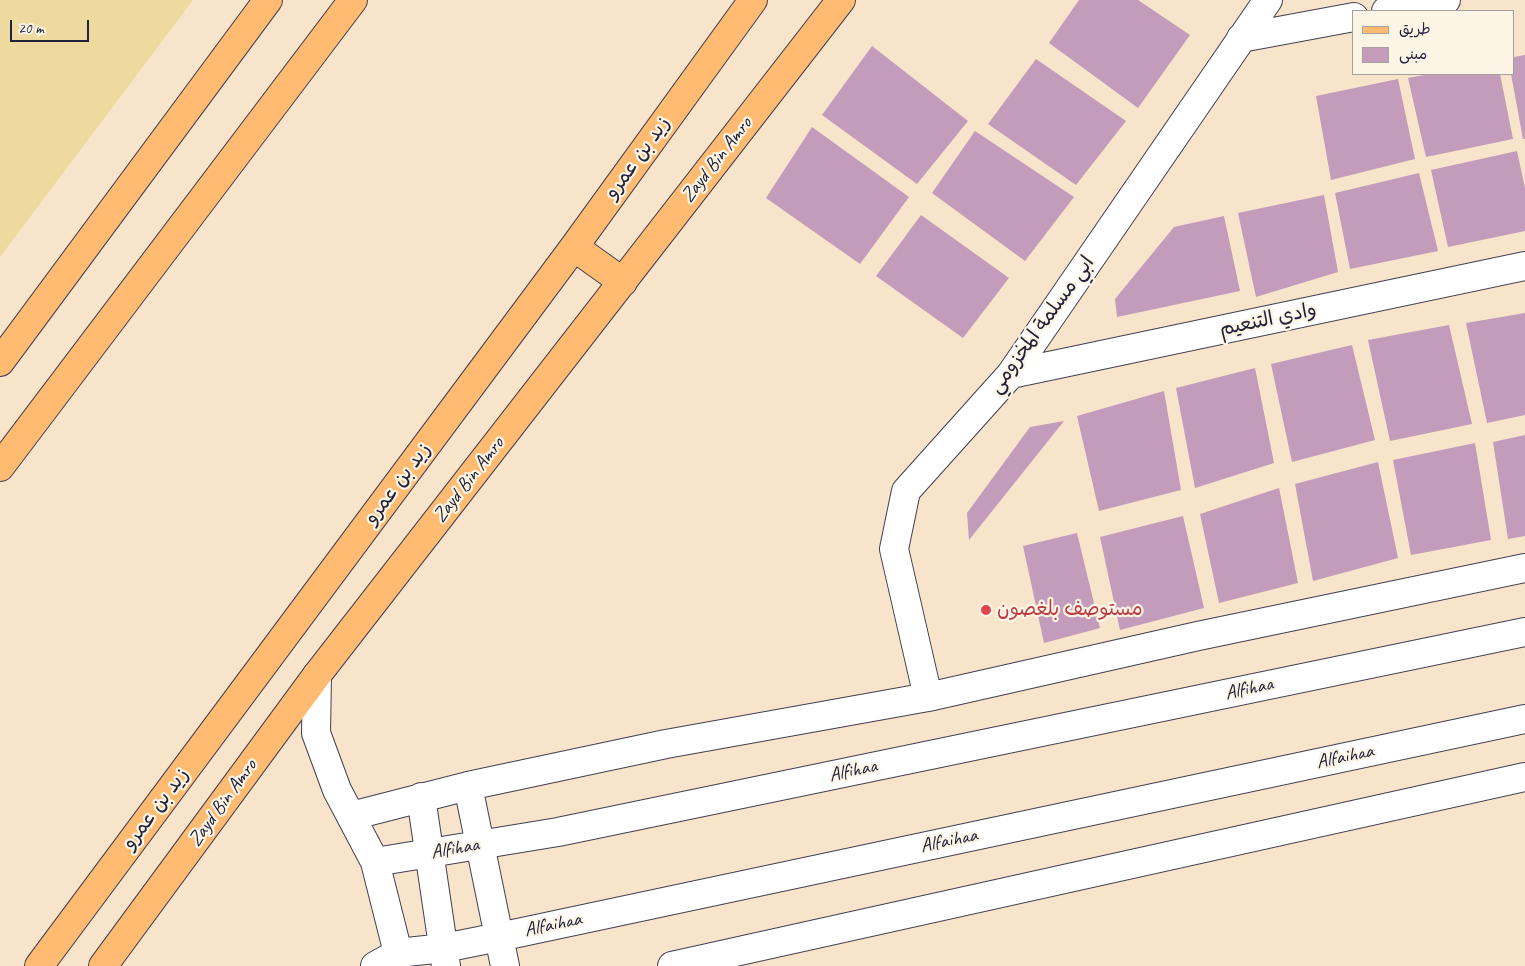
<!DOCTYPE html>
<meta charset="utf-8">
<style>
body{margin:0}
#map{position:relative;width:1525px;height:966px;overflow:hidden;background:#f7e4cb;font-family:Caveat,"Playpen Sans Arabic",sans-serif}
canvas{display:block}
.legend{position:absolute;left:1352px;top:10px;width:162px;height:65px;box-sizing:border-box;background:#fcf5e5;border:1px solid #a5a1a1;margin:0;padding:6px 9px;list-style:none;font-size:15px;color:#22223b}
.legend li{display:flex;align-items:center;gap:10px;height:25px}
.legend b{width:25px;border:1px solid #a5a1a1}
.scale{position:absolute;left:10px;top:20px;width:79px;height:22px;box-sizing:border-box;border:2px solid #22223b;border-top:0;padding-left:6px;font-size:15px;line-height:18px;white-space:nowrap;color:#22223b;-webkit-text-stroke:4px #fcf5e5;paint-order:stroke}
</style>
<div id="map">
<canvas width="1525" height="966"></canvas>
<ul class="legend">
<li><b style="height:6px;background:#ffbb71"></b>طريق</li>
<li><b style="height:14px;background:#c39bbb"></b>مبنى</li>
</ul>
<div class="scale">20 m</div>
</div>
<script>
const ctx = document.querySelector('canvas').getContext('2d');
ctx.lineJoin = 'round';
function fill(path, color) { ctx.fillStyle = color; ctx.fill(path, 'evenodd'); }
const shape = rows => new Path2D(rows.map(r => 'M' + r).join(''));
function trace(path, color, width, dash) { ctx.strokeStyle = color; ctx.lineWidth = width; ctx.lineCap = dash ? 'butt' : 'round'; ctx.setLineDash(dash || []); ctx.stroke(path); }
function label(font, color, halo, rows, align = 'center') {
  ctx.font = font + ' Caveat,"Playpen Sans Arabic",sans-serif'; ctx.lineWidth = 4.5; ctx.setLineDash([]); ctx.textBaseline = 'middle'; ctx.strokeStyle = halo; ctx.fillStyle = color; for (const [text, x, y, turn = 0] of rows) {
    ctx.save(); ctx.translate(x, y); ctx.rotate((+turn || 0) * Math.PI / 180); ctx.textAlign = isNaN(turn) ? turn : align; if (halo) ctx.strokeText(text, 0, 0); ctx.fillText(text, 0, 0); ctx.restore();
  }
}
const sand = shape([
 [0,0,193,0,0,257]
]);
const building = shape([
 [1079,0,1138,0,1190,35,1138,108,1049,43],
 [872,46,968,121,917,184,822,115],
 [1525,55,1525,139,1523,139,1511,74,1514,74,1514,57],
 [1036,59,1126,121,1076,185,988,124],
 [1429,74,1500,74,1513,139,1426,157,1408,78],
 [1398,79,1415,159,1331,180,1316,96],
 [812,127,909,197,860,264,766,198],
 [975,131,1074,197,1025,261,932,193],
 [1517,151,1525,188,1525,231,1448,247,1431,170],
 [1419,173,1438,251,1350,269,1335,193],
 [1324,195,1338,272,1256,297,1238,213],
 [921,215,1009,278,963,338,876,276],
 [1224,216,1240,291,1117,317,1115,299,1174,227],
 [1525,313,1525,415,1487,423,1466,323],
 [1449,325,1472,424,1390,441,1368,340],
 [1352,345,1375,440,1292,462,1271,364],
 [1255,368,1274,463,1195,488,1176,388],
 [1164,391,1181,490,1099,511,1077,416],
 [1064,421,969,540,967,513,1030,427],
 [1525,435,1525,536,1508,539,1493,442],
 [1475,443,1491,540,1411,555,1393,460],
 [1378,462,1398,558,1313,581,1295,484],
 [1279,488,1298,583,1219,603,1200,514],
 [1183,516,1204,608,1120,630,1100,537],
 [1077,533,1100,628,1044,643,1023,546]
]);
const minor = shape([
 [1386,11,1446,0],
 [1241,38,1354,17],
 [1011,374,1525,266],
 [317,675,316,733,337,790,375,862,558,832,1525,632],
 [928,697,894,549,906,491,1011,374,1268,0],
 [468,786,505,966],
 [421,797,446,966],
 [351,816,468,786,666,744,928,697,1198,636,1525,568],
 [375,862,398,953],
 [375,966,398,953,444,948,499,937,1525,719],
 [672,966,1525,777]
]);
const major = shape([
 [574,247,623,282],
 [0,362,268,0],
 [0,467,353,0],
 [39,966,574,247,753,0],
 [103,966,317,675,841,0]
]);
const markers = [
 [986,610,6,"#e0444e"]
];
const streetNames = [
 ["زيد بن عمرو",638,158,-54],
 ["Zayd Bin Amro",717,160,-52],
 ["وادي التنعيم",1268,320,-12],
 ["ابي مسلمة المخزومي",1042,325,-54],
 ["Zayd Bin Amro",469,480,-52],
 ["زيد بن عمرو",398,484,-53],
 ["Alfihaa",1249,689,-12],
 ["Alfaihaa",1345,757,-12],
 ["Alfihaa",853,771,-12],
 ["Zayd Bin Amro",223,803,-54],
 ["زيد بن عمرو",156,809,-53],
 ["Alfaihaa",949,841,-12],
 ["Alfihaa",455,849,-10],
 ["Alfaihaa",553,925,-12]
];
const healthNames = [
 ["مستوصف بلغصون",997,610]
];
fill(sand, '#eeda9e');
fill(building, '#c39bbb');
trace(minor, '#423f51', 30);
trace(major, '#423f51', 30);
trace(minor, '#fff', 28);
trace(major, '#ffbb71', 28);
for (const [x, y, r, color] of markers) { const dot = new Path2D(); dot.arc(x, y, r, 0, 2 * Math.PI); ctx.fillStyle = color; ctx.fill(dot); trace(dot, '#fcf5e5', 2); }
label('20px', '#22223b', '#fcf5e5', streetNames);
label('20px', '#be3a42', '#fcf5e5', healthNames, 'left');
</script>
